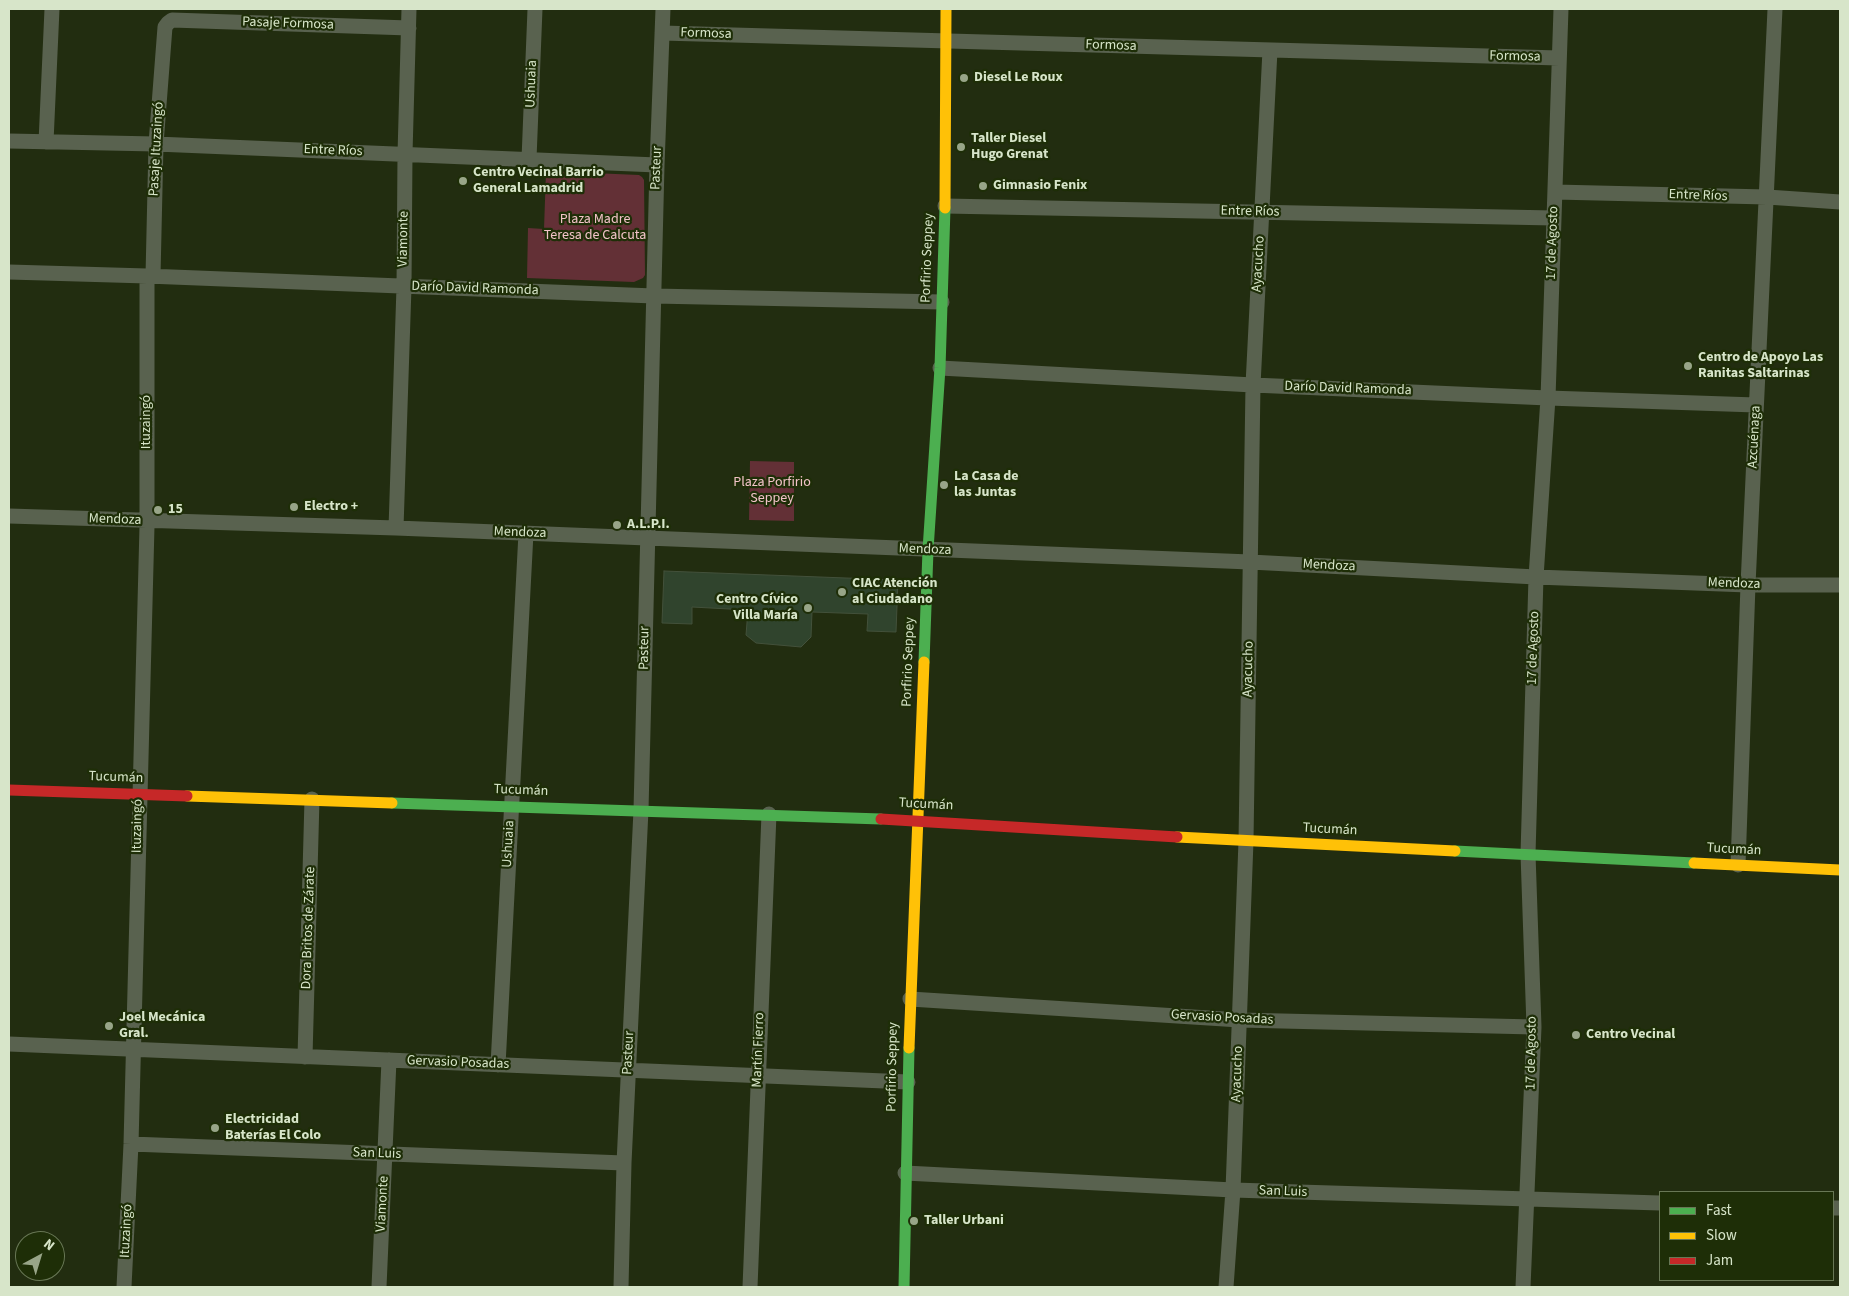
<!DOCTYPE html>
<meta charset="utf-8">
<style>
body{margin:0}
#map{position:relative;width:1849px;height:1296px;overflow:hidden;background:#222d10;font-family:"Source Sans 3",sans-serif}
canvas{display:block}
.frame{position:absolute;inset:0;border:10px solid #d7e5c9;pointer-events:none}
.legend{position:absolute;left:1659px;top:1191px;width:175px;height:90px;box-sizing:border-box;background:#1e2e07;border:1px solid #687755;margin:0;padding:6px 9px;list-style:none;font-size:15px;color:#d7e5c9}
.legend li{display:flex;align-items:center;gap:10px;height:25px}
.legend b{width:25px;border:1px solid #687755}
.north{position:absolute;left:15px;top:1231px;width:50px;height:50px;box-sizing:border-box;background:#1e2e07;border:1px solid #687755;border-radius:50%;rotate:39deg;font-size:14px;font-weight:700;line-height:20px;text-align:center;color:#d7e5c9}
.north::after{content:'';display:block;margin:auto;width:18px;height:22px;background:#98a588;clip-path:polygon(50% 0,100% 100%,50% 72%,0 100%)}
</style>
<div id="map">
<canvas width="1849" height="1296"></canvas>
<div class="frame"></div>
<ul class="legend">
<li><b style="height:6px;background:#4caf50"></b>Fast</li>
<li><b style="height:6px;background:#ffc107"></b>Slow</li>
<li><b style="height:6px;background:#c62828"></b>Jam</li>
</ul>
<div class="north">N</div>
</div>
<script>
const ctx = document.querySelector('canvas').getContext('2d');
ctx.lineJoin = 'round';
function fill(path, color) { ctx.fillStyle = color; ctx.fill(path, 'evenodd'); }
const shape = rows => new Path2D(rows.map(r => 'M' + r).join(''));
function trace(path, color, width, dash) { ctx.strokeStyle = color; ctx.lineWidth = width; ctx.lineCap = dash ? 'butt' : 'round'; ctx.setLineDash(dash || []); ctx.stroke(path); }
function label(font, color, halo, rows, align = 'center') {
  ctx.font = font + ' "Source Sans 3",sans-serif'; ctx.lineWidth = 4.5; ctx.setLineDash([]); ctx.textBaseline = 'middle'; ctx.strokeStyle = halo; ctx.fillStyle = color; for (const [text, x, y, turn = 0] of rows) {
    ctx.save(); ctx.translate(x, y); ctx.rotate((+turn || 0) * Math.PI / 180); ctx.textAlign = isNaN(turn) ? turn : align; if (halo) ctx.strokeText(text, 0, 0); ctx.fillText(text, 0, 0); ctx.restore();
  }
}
const green = shape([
 [546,171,639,175,642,177,644,180,645,275,643,278,634,282,527,278,528,228,544,229],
 [750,461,794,462,794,521,749,520]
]);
const building = shape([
 [664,571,898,580,896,632,867,631,868,614,812,612,811,637,801,647,756,643,746,635,748,610,692,607,692,624,662,623,664,571]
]);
const street = shape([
 [662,33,1559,58],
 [9,141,156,144,657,165],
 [46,142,52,9],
 [529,159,535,9],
 [1555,192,1767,197,1840,202],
 [945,206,1554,218],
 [9,272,147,276,654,296,942,302],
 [153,276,156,144,165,27,168,23,172,20,409,28],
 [940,368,1253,385,1548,398,1756,405],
 [9,516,396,528,1250,562,1536,577,1748,585,1840,585],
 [396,528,404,287,405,154,409,9],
 [1738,865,1748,585,1775,9],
 [910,999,1240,1020,1534,1027],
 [9,1044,908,1082],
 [305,1057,312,799],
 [498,1065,526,533],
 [131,1144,624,1163],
 [905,1173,1233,1190,1660,1203],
 [1833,1208,1840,1208],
 [124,1287,131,1144,147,526,147,276],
 [379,1287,389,1060],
 [621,1287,624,1163,641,810,657,165,663,9],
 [750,1287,769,814],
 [1226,1287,1233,1190,1246,841,1253,385,1270,50],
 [1523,1287,1534,1027,1528,854,1536,577,1548,398,1561,9]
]);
const fast = shape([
 [924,662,928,550,940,368,945,208],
 [392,803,881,819],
 [1455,851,1694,863],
 [904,1287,909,1048]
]);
const slow = shape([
 [945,208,946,9],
 [187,796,392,803],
 [1177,837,1455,851],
 [1694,863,1840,870],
 [909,1048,924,662]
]);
const jam = shape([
 [9,790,187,796],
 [881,819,1177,837]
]);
const markers = [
 [964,78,5,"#98a588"],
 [961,147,5,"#98a588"],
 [463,181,5,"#98a588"],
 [983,186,5,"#98a588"],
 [1688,366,5,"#98a588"],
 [944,485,5,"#98a588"],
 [294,507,5,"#98a588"],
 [158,510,5,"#98a588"],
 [617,525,5,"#98a588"],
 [842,592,5,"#98a588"],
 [808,608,5,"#98a588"],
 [109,1026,5,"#98a588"],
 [1576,1035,5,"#98a588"],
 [215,1128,5,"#98a588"],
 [914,1221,5,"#98a588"]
];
const streetNames = [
 ["Pasaje Formosa",288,24,2],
 ["Formosa",706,34,2],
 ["Formosa",1111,46,2],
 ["Formosa",1515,57,1],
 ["Ushuaia",532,84,-88],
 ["Pasaje Ituzaingó",157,149,-87],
 ["Entre Ríos",333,151,2],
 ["Pasteur",657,168,-88],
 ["Entre Ríos",1698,196,2],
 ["Entre Ríos",1250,212,1],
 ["Viamonte",404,239,-89],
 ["17 de Agosto",1553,243,-88],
 ["Porfirio Seppey",928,258,-88],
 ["Ayacucho",1259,264,-87],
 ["Darío David Ramonda",475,289,2],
 ["Darío David Ramonda",1348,389,2],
 ["Ituzaingó",147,422,-90],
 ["Azcuénaga",1755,437,-87],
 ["Mendoza",115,520,2],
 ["Mendoza",520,533,2],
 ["Mendoza",925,550,2],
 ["Mendoza",1329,566,3],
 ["Mendoza",1734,584,2],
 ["Pasteur",645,648,-89],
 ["17 de Agosto",1534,648,-88],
 ["Porfirio Seppey",909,662,-88],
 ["Ayacucho",1249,669,-89],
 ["Tucumán",116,778,2],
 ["Tucumán",521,791,2],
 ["Tucumán",926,805,3],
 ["Ituzaingó",138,826,-89],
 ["Tucumán",1330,830,3],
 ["Ushuaia",509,844,-87],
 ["Tucumán",1734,850,3],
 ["Dora Britos de Zárate",309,928,-88],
 ["Gervasio Posadas",1222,1018,3],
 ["Martín Fierro",759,1050,-88],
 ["Pasteur",629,1053,-87],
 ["17 de Agosto",1532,1053,-89],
 ["Gervasio Posadas",458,1063,2],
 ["Porfirio Seppey",893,1067,-89],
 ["Ayacucho",1238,1074,-88],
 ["San Luis",377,1154,2],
 ["San Luis",1283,1192,2],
 ["Viamonte",383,1204,-87],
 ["Ituzaingó",127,1231,-87]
];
const poiNames = [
 ["Diesel Le Roux",974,78],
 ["Taller Diesel",971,139],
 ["Hugo Grenat",971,155],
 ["Centro Vecinal Barrio",473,173],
 ["General Lamadrid",473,189],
 ["Gimnasio Fenix",993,186],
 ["Centro de Apoyo Las",1698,358],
 ["Ranitas Saltarinas",1698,374],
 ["La Casa de",954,477],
 ["las Juntas",954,493],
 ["Electro +",304,507],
 ["15",168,510],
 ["A.L.P.I.",627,525],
 ["CIAC Atención",852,584],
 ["al Ciudadano",852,600],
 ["Centro Cívico",798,600,"right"],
 ["Villa María",798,616,"right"],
 ["Joel Mecánica",119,1018],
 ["Gral.",119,1034],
 ["Centro Vecinal",1586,1035],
 ["Electricidad",225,1120],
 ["Baterías El Colo",225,1136],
 ["Taller Urbani",924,1221]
];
const parkNames = [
 ["Plaza Madre",595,220],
 ["Teresa de Calcuta",595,236],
 ["Plaza Porfirio",772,483],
 ["Seppey",772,499]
];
fill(green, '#633036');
fill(building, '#30442d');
trace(building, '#43513b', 1);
trace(street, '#59624f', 15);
trace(fast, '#4caf50', 11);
trace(slow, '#ffc107', 11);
trace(jam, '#c62828', 11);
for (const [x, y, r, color] of markers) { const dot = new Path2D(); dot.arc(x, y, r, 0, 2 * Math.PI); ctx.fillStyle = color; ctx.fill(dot); trace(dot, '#1e2e07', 2); }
label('14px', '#d7e5c9', '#1e2e07', streetNames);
label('bold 14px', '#d7e5c9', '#1e2e07', poiNames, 'left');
label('14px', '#f3c3c9', '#1e2e07', parkNames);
</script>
